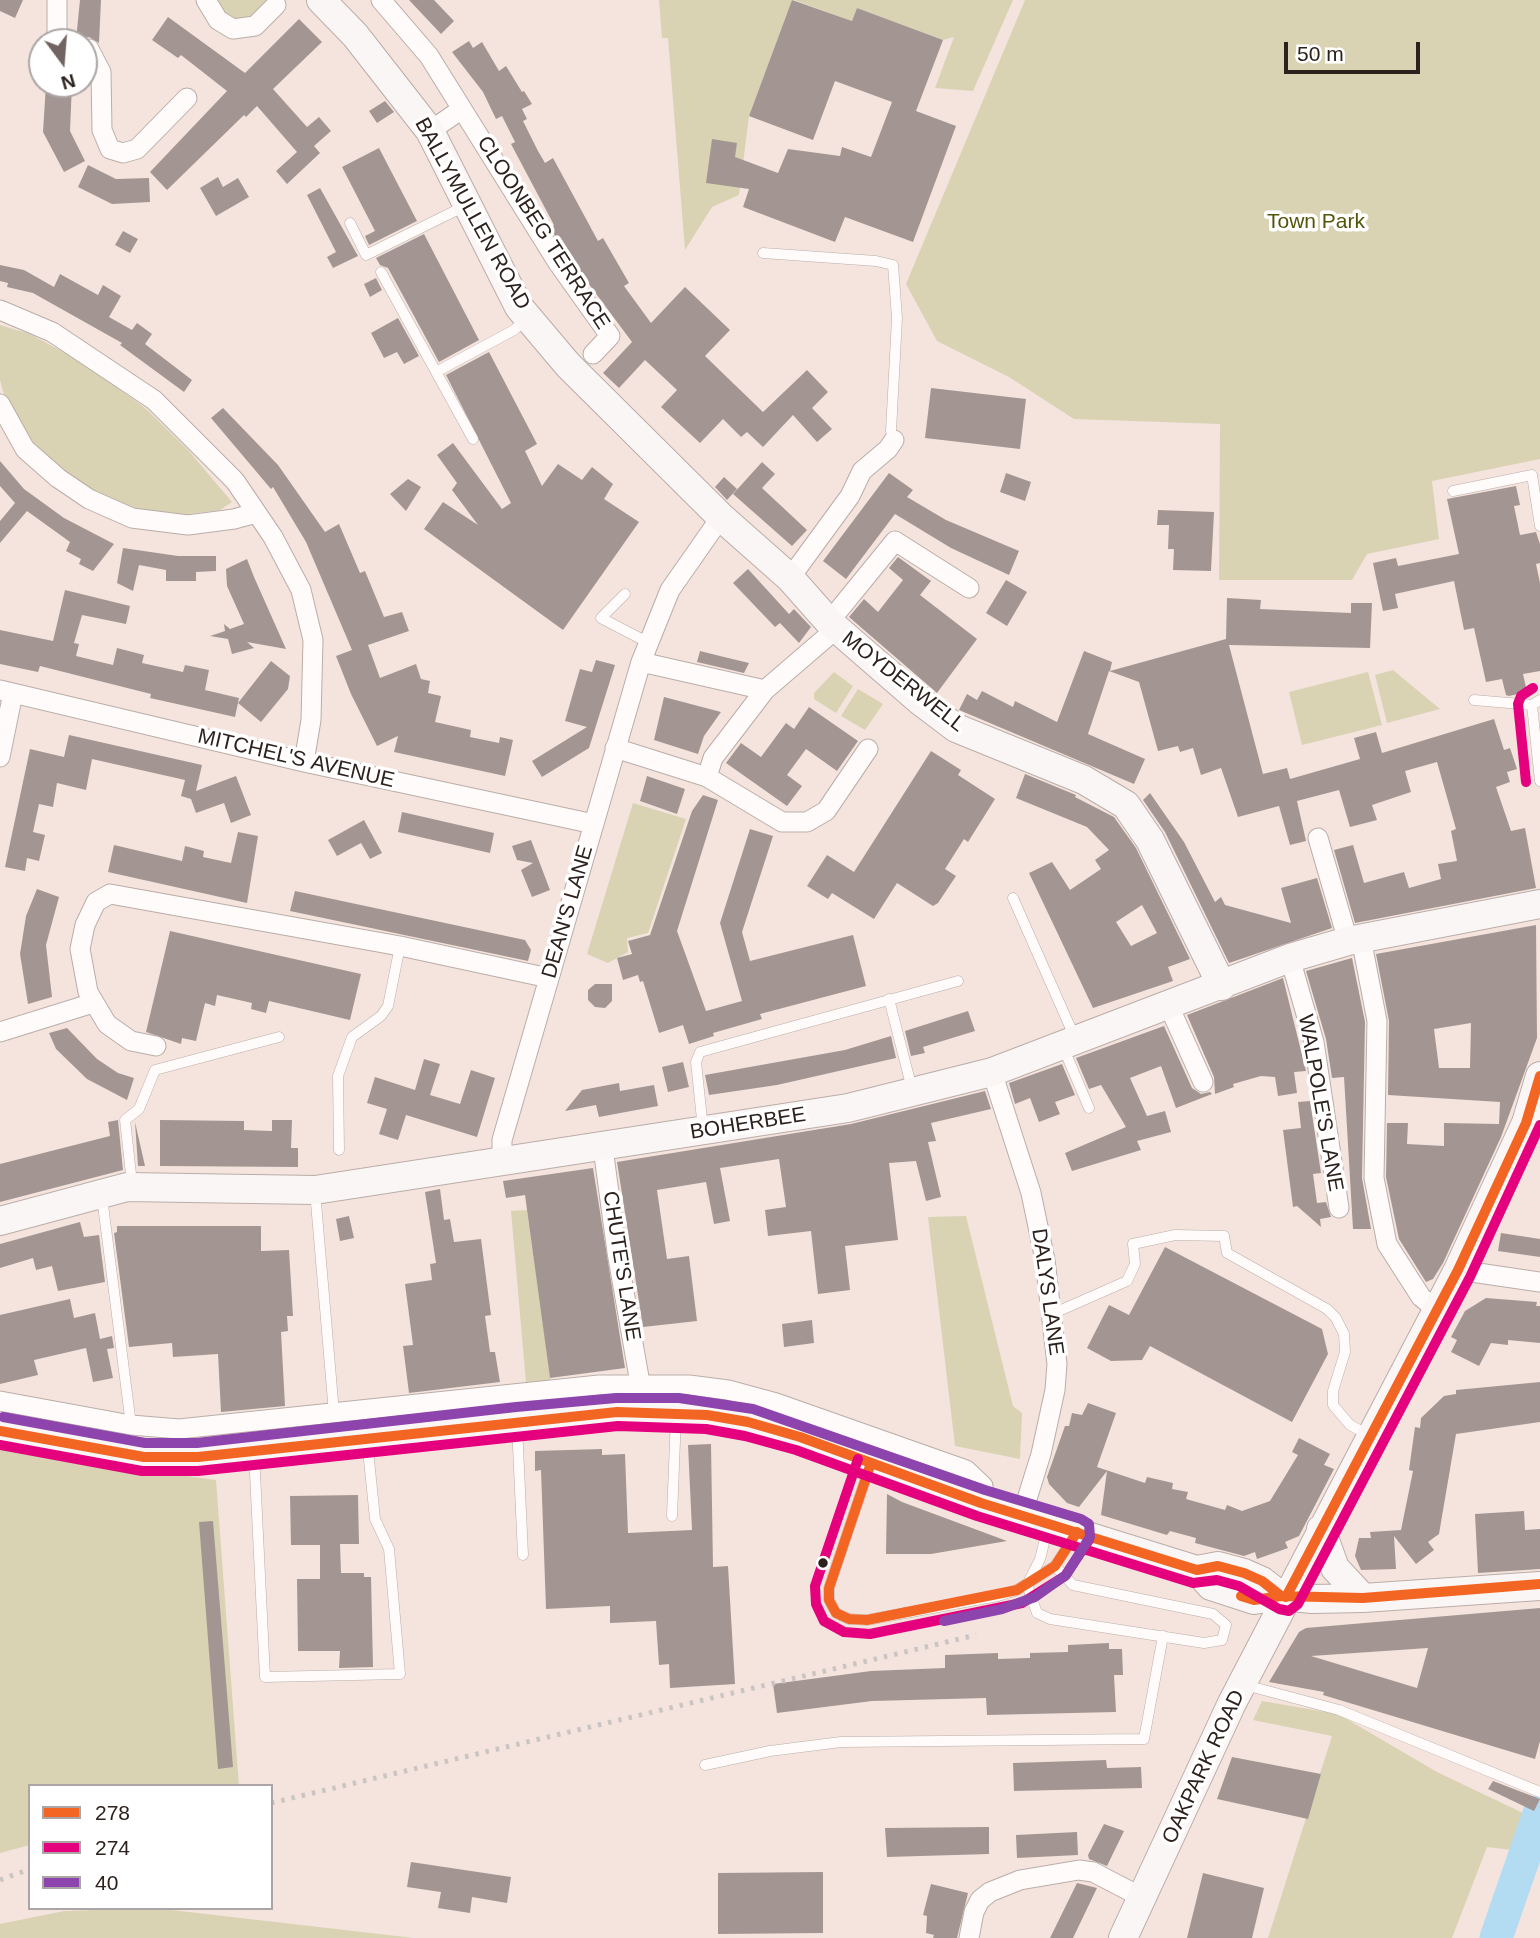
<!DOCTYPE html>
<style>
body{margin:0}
#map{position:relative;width:1540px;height:1938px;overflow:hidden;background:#f5e4de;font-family:Arial,sans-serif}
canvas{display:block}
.legend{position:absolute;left:28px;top:1784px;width:245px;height:126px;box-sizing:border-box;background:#fff;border:2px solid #aba6a5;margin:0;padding:9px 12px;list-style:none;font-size:21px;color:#2c211d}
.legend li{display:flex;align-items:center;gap:14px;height:35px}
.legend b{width:35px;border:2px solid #aba6a5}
.north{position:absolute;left:28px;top:28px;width:70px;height:70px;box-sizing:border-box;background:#fff;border:2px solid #aba6a5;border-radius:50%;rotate:164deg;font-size:19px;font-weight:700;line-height:28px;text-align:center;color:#2c211d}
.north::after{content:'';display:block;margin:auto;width:24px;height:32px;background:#726561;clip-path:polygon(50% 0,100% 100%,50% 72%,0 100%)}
.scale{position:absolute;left:1284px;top:42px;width:136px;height:32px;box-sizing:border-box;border:4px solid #2c211d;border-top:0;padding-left:9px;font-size:21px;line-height:24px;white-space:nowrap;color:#2c211d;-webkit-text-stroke:5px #fff;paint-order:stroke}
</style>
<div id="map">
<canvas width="1540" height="1938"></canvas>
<ul class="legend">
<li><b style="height:9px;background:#f26522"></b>278</li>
<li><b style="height:9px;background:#e5007d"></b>274</li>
<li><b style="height:9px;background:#8e44ad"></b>40</li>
</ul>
<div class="north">N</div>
<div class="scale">50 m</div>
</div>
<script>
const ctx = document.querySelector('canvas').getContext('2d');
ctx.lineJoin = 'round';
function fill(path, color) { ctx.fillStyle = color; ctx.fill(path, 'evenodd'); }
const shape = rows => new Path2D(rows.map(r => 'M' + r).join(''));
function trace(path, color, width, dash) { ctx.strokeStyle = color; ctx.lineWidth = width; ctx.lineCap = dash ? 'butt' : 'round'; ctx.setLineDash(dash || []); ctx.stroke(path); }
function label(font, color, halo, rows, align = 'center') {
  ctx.font = font + ' Arial,sans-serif'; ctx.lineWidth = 7; ctx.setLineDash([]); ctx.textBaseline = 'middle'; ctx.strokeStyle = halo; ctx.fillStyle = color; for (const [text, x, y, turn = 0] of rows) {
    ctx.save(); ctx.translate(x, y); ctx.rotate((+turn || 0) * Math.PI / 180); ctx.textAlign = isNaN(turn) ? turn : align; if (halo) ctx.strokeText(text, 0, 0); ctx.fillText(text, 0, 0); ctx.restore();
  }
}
const green = shape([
 [218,0,267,0,247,20,238,22,227,18,218,5],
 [659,0,792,0,749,116,739,195,712,207,685,250,668,38,662,38],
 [794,0,1013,0,973,91,935,88,954,37,943,40,857,8,852,21],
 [1025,0,1540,0,1540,459,1432,481,1439,539,1367,554,1352,580,1219,580,1220,424,1074,419,1009,377,937,341,906,284],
 [0,325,30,334,78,360,144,407,188,450,232,502,220,510,180,515,146,511,107,500,70,479,43,454,19,424,4,395,0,380],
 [1393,670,1440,709,1387,723,1375,675],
 [834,672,853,686,836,713,814,699,814,693],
 [1368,672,1382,725,1302,745,1289,692],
 [858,689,883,704,865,730,841,716],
 [633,803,686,819,648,933,627,938,628,952,608,963,587,954],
 [527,1210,551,1383,526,1383,511,1211],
 [966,1216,1013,1406,1022,1413,1020,1459,955,1446,928,1217],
 [0,1445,86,1462,216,1480,239,1786,30,1786,30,1845,0,1853],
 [1262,1701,1338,1714,1437,1772,1525,1814,1512,1850,1487,1847,1452,1938,1268,1938,1332,1736,1253,1720],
 [154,1908,414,1938,0,1938,0,1924,64,1911]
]);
const river = shape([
 [1496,1938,1540,1811]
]);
const building = shape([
 [0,0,23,0,15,18,0,11],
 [80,0,101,0,99,43,89,37,76,40],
 [409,0,434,0,454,21,441,34],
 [792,0,852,21,857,8,943,40,916,111,956,126,913,242,845,217,835,242,743,207,749,189,706,183,712,139,737,143,735,157,778,173,788,149,840,156,842,147,871,157,892,102,835,81,813,140,749,116],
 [168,17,245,73,299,19,322,42,273,89,307,127,319,117,331,131,314,146,320,153,287,184,276,171,297,152,257,106,246,117,244,115,167,190,150,172,227,91,181,55,178,58,152,40],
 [469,41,473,48,482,42,499,71,506,66,522,92,524,91,532,104,522,109,527,119,523,121,538,151,545,163,553,158,598,241,603,238,629,283,624,286,651,323,685,287,730,330,705,356,763,412,807,370,828,392,812,408,832,429,817,442,793,415,763,447,747,432,741,437,723,419,700,443,661,407,677,390,645,360,619,388,603,373,632,342,568,256,550,228,554,225,511,144,515,142,502,116,496,119,483,92,452,52],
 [46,84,72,84,70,131,85,161,64,172,43,132],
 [385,101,394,112,377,123,369,111],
 [379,148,417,221,369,245,365,236,375,231,342,167],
 [88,165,116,179,149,178,150,202,112,204,78,187],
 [218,177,223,187,238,178,249,197,216,216,200,188],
 [320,188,358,256,333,268,327,257,336,252,307,195],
 [123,231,138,239,130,253,115,245],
 [424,234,479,340,439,362,388,268,380,265,376,258],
 [0,265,24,270,54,287,60,274,98,295,103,285,121,296,109,317,132,330,137,323,152,334,145,344,192,380,184,392,120,345,122,343,33,293,7,287,8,283,0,281],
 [376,278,382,290,370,297,364,284],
 [398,318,419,356,404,364,397,352,384,358,371,333],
 [489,352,537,444,525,451,542,486,558,464,582,480,592,467,613,484,604,499,639,522,563,630,424,529,443,502,478,525,452,490,457,483,437,455,453,443,502,509,511,503,446,375],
 [931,388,1026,399,1020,449,925,438],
 [223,408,278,465,325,532,339,524,360,573,365,571,384,617,402,612,409,631,368,645,380,678,416,664,421,679,430,681,428,693,441,696,435,722,471,730,470,737,499,743,500,737,513,740,505,776,394,752,398,736,377,746,351,694,336,656,352,650,306,542,273,487,271,489,211,418],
 [0,461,24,489,64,518,114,544,93,571,79,564,81,559,66,551,70,542,27,511,0,543,0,521,15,503,0,486],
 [762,462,775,474,762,488,807,530,792,546,733,494],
 [889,473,913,490,907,497,946,520,1019,551,1009,575,951,548,895,514,846,579,823,561],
 [1006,473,1031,482,1025,501,1000,492],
 [724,477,737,489,727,500,715,487],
 [408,479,421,487,406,511,390,494],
 [1516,486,1520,505,1514,506,1520,535,1536,532,1540,544,1540,563,1536,564,1540,583,1540,671,1523,674,1527,692,1509,696,1506,695,1502,679,1486,682,1474,628,1464,630,1454,581,1395,594,1398,608,1383,611,1373,563,1396,558,1398,566,1459,554,1447,499],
 [1158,510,1214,512,1211,571,1173,570,1174,549,1168,549,1169,525,1157,525],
 [123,548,178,556,216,556,216,571,196,572,196,581,166,581,166,570,139,565,133,591,117,583],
 [898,557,931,581,920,595,977,639,937,693,849,617,864,599,878,612,903,580,889,568],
 [247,559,254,577,286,649,247,642,254,648,232,654,228,639,210,636,225,631,224,624,230,629,244,624,227,586,226,569],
 [748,569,789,614,794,609,811,627,799,643,780,623,775,627,733,583],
 [1006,580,1027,592,1007,626,986,613],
 [65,590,130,606,126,624,82,615,74,643,79,644,76,656,113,665,117,648,144,655,142,663,183,672,185,665,209,670,205,690,239,698,235,717,150,698,151,694,40,666,38,672,0,664,0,630,53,641],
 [1227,598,1261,600,1260,609,1351,613,1351,603,1372,603,1370,648,1229,645,1263,774,1287,768,1290,779,1360,759,1354,738,1376,732,1382,753,1494,719,1504,750,1510,748,1517,769,1507,772,1510,782,1496,787,1511,831,1525,828,1536,888,1355,923,1334,850,1353,845,1364,883,1404,872,1409,888,1441,879,1438,864,1457,861,1451,831,1456,829,1437,762,1405,771,1411,792,1372,805,1377,820,1350,827,1339,790,1297,801,1306,841,1290,845,1279,806,1238,817,1221,768,1201,775,1193,748,1180,752,1178,746,1158,751,1139,682,1109,671,1088,734,1145,759,1134,784,959,710,967,694,977,700,982,691,1013,707,1015,701,1057,722,1084,651,1112,662,1110,671,1226,639],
 [700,651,724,657,749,663,744,673,697,662],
 [596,660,615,665,589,748,542,777,532,761,587,727,565,721,580,669,592,672],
 [271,661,290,676,288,689,261,722,238,703],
 [664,697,721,712,704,736,698,754,654,740],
 [809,707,858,741,837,771,806,749,787,775,802,786,787,806,726,763,741,743,761,757,786,723,794,729],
 [69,735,202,765,196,791,236,776,251,815,231,823,224,803,196,813,191,799,181,796,185,780,92,759,86,790,57,783,53,807,39,804,33,832,45,835,39,861,27,858,25,871,5,867,30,749,64,757],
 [931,751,961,770,958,775,995,799,968,842,964,839,945,869,956,876,938,903,933,906,897,883,874,919,832,893,828,899,807,886,827,855,854,872],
 [1025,774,1076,795,1075,797,1114,817,1136,848,1190,959,1168,967,1173,981,1093,1008,1029,873,1052,862,1070,890,1101,869,1095,860,1109,850,1087,827,1016,798],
 [1142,905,1157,933,1131,946,1116,922],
 [647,776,685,789,677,814,640,801],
 [1150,793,1184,842,1215,902,1221,897,1225,905,1291,923,1281,888,1317,878,1332,928,1229,963,1165,832,1143,800],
 [703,795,718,800,677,931,706,1011,742,1001,720,923,750,829,773,836,742,932,750,961,853,935,866,986,760,1014,762,1019,713,1033,714,1036,689,1044,683,1025,659,1033,643,981,640,982,638,975,623,980,617,958,632,954,628,941,650,935,692,811],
 [402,812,494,833,490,853,398,832],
 [364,820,382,853,370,859,361,843,337,856,328,840],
 [238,832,258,836,247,903,108,872,114,845,182,861,185,846,204,851,203,857,231,863],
 [531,840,550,890,532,897,521,870,533,863,517,860,512,846],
 [37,889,59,897,46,945,52,997,28,1004,20,954,26,916],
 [295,891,525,940,531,950,528,961,290,911],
 [1536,925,1537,1038,1501,1137,1443,1263,1433,1279,1426,1282,1399,1239,1386,1177,1387,1123,1408,1123,1407,1144,1444,1146,1444,1123,1499,1124,1500,1102,1388,1095,1389,1021,1376,954],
 [1471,1023,1470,1068,1439,1068,1434,1029],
 [170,931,361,974,350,1020,269,1001,266,1013,251,1009,252,1003,217,995,215,1006,205,1003,196,1041,182,1038,181,1044,146,1032],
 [1352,958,1365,1022,1362,1178,1371,1229,1353,1229,1344,1077,1332,1078,1326,1039,1306,971],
 [1283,978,1306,1071,1294,1072,1297,1093,1278,1096,1275,1077,1261,1076,1233,1084,1234,1087,1215,1094,1214,1077,1187,1015],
 [595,984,612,984,612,1001,605,1008,595,1007,588,1000,588,990],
 [968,1011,975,1031,923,1047,925,1053,911,1056,905,1031],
 [1164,1026,1192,1088,1201,1094,1210,1092,1212,1094,1176,1108,1161,1066,1130,1078,1147,1116,1165,1111,1171,1132,1137,1141,1141,1150,1072,1171,1065,1153,1126,1127,1101,1085,1089,1089,1076,1058],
 [67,1028,97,1059,118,1073,134,1078,127,1100,87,1079,56,1049,49,1033],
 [891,1036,896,1058,777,1085,709,1095,705,1075,845,1050],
 [424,1059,440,1064,430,1095,460,1104,471,1070,495,1078,477,1137,406,1115,398,1140,379,1134,387,1109,367,1103,375,1077,415,1090],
 [683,1062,689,1087,668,1092,662,1067],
 [1062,1064,1075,1095,1055,1102,1060,1114,1039,1122,1030,1098,1015,1104,1009,1083],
 [619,1083,620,1091,654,1085,658,1106,599,1117,596,1105,565,1111,582,1090],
 [985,1091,991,1109,931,1123,936,1141,928,1142,941,1197,926,1201,916,1161,889,1163,898,1240,845,1246,850,1290,818,1294,811,1231,768,1236,765,1210,786,1207,779,1159,720,1168,730,1221,714,1224,706,1182,657,1190,667,1259,689,1256,697,1321,643,1327,617,1162,851,1124],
 [1310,1101,1321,1173,1313,1174,1317,1203,1326,1202,1331,1217,1320,1219,1321,1227,1297,1206,1293,1207,1283,1130,1301,1128,1298,1102],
 [118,1120,123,1170,0,1202,0,1164,110,1136,108,1122],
 [160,1120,244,1121,244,1130,272,1131,272,1120,292,1120,291,1148,298,1148,298,1167,160,1166],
 [135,1122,145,1166,138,1166],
 [593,1168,625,1368,550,1378,525,1195,506,1198,503,1181],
 [440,1189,444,1220,450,1219,454,1242,481,1239,491,1315,485,1316,490,1352,495,1352,500,1382,409,1393,403,1346,413,1345,405,1284,432,1280,430,1264,436,1263,425,1192],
 [349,1216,354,1238,340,1241,336,1219],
 [80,1222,84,1237,99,1235,105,1282,58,1291,52,1266,36,1270,33,1258,0,1268,0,1244],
 [117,1226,261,1226,261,1251,289,1250,293,1316,287,1316,288,1331,281,1332,285,1406,221,1412,218,1354,173,1357,172,1343,129,1347,114,1233,117,1232],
 [1501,1233,1540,1239,1540,1257,1498,1251],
 [1165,1247,1322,1329,1328,1354,1292,1422,1150,1346,1142,1360,1111,1361,1087,1348,1109,1305,1129,1315],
 [1486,1298,1537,1302,1536,1306,1540,1306,1540,1343,1508,1340,1508,1345,1491,1343,1479,1366,1451,1352,1457,1340,1451,1337,1465,1311],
 [70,1299,74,1318,95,1313,100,1339,112,1336,114,1348,107,1349,113,1378,93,1382,86,1348,34,1360,38,1375,0,1384,0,1315],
 [812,1320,814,1343,784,1347,782,1324],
 [1540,1382,1540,1422,1456,1434,1439,1534,1428,1542,1434,1550,1416,1564,1394,1536,1396,1569,1361,1570,1355,1556,1359,1538,1371,1538,1370,1532,1401,1530,1413,1471,1409,1470,1415,1427,1420,1428,1421,1418,1444,1396,1456,1394,1456,1390],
 [1088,1403,1116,1413,1097,1467,1145,1483,1147,1477,1173,1483,1172,1489,1188,1492,1186,1499,1225,1510,1227,1505,1242,1511,1270,1501,1298,1455,1292,1452,1299,1438,1330,1454,1324,1465,1334,1469,1299,1536,1285,1542,1288,1548,1257,1559,1255,1552,1244,1556,1195,1543,1196,1538,1170,1531,1167,1535,1101,1515,1107,1471,1079,1507,1067,1503,1049,1484,1047,1477,1065,1426,1069,1426,1072,1413,1082,1415],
 [711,1444,713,1567,728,1566,735,1684,670,1688,669,1664,659,1665,656,1621,610,1623,610,1606,546,1609,541,1470,535,1471,535,1451,602,1449,602,1455,625,1454,628,1533,692,1530,688,1445],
 [887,1494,902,1502,1007,1541,931,1554,886,1554],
 [358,1495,359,1544,340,1544,341,1573,364,1573,364,1577,371,1577,373,1667,339,1668,340,1651,298,1651,297,1579,320,1579,320,1545,291,1545,290,1496],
 [1524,1511,1525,1530,1540,1529,1540,1569,1478,1573,1475,1514],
 [213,1521,233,1767,218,1769,199,1522],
 [1540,1608,1540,1741,1535,1759,1323,1695,1324,1692,1269,1682,1299,1632,1306,1628],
 [1428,1648,1417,1688,1311,1656],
 [1109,1643,1109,1649,1122,1649,1123,1675,1114,1675,1116,1712,987,1715,986,1698,872,1701,777,1713,773,1684,871,1671,945,1668,945,1655,998,1653,998,1659,1030,1658,1030,1653,1068,1652,1068,1645],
 [1232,1757,1321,1774,1308,1819,1217,1799],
 [1106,1760,1107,1768,1141,1767,1142,1788,1014,1791,1013,1763],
 [1493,1781,1540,1799,1534,1811,1488,1789],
 [1104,1824,1124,1831,1107,1866,1089,1859,1088,1855],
 [989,1827,989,1854,887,1857,885,1828],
 [1077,1832,1078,1855,1017,1858,1016,1835],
 [411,1862,511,1877,507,1903,472,1897,470,1913,438,1908,441,1892,407,1887],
 [823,1872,823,1933,718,1934,718,1873],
 [1203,1873,1264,1888,1252,1938,1187,1938],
 [1077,1883,1097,1888,1073,1938,1050,1938],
 [931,1884,968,1893,957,1938,933,1938,934,1935,926,1933,927,1916,923,1915]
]);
const lane = shape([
 [350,223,366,255,467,205],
 [763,253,876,261,893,265,897,318,891,431,894,440],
 [381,272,473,439],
 [436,372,514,330,525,320],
 [1453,491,1532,475,1540,526],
 [625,594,601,618,649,643],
 [1474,700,1532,705,1540,700],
 [1532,705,1540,781],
 [1013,898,1075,1038],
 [889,999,912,1089],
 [1063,1047,1089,1108],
 [703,1129,696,1062,700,1052,958,981],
 [339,1150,338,1076,352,1037,381,1016,388,1006,400,946],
 [132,1183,125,1120,139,1109,155,1070,279,1037],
 [315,1191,334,1413],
 [102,1197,131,1425],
 [1052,1314,1127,1281,1135,1264,1133,1244,1175,1235,1224,1236,1227,1253,1327,1309,1336,1318,1344,1334,1345,1352,1333,1391,1333,1405,1350,1425,1370,1436],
 [517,1425,523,1555],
 [254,1453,265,1677,400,1674,389,1549,375,1519,367,1440],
 [871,1463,829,1588,829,1600,836,1613,849,1619,867,1620,998,1596,1017,1590,1055,1566,1075,1535],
 [672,1516,676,1416],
 [1048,1527,1040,1559,1027,1585,1037,1613,1050,1619,1204,1643,1222,1640,1226,1625,1213,1614,1073,1585,1055,1566],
 [1245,1685,1339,1710,1540,1792],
 [705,1765,770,1751,841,1742,1144,1739,1163,1636]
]);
const street = shape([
 [206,0,218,20,233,29,255,26,276,5],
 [381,0,429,56,558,263,610,336,593,354],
 [57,42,57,0],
 [84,49,89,49,101,72,102,130,110,149,123,153,137,149,187,98],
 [430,131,462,109],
 [0,310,52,332,154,400,235,481,273,537,301,590,313,640,311,720,304,762],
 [0,404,25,449,58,478,89,499,132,518,188,525,234,519,256,513],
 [790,578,850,496,862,471,888,449,894,440],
 [829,622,895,541,969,588],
 [641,662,765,690],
 [0,690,304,762,594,824],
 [615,748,707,777,782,822,807,822,826,811,868,749],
 [0,757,13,693],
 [707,777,713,758,765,690,836,629],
 [1318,838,1348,941],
 [1361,938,1377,1021,1374,1178,1387,1244,1421,1297,1437,1310],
 [1290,958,1314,1042,1339,1208],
 [1168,1004,1203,1082],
 [0,1032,93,1003],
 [156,1046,131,1041,107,1024,88,992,80,949,85,925,96,902,110,894,400,946,549,978],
 [992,1072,1031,1193,1045,1260,1057,1364,1055,1390,1041,1454,1022,1515],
 [603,1148,617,1252,640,1383],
 [502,1163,502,1140,641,662,670,590,721,517],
 [1458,1270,1540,1282],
 [0,1401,131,1425,179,1429,599,1385,689,1385,728,1390,776,1403,966,1470,983,1486,981,1503],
 [969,1938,974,1912,980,1900,990,1892,1020,1880,1079,1870,1093,1872,1143,1898]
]);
const secondary = shape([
 [321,0,355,35,430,131,519,307,568,365,721,517,790,578,829,622,919,700,956,728,1084,780,1126,805,1150,840,1222,986],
 [0,1221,127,1187,315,1190,848,1108,992,1072,1290,958,1348,941,1540,904],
 [0,1431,29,1438,144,1457,198,1457,617,1412,707,1415,748,1422,800,1437,981,1503,1197,1570,1218,1566,1244,1573,1262,1581,1281,1596],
 [1321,1529,1335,1568,1363,1598],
 [1197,1570,1211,1586,1254,1600,1281,1596,1312,1599,1363,1598,1540,1586],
 [1123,1938,1232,1703,1458,1270,1526,1123,1540,1076]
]);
const rail = shape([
 [271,1803,976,1635],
 [0,1880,30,1869]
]);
const bus1 = shape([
 [0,1431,144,1457,198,1457,617,1412,707,1415,748,1422,800,1437,981,1503,1197,1570,1218,1566,1244,1573,1262,1581,1281,1596],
 [871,1463,829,1588,829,1600,836,1613,849,1619,867,1620,1017,1590,1055,1566,1077,1532],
 [1241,1596,1254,1600,1281,1596,1363,1598,1540,1584],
 [1286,1597,1458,1270,1526,1123,1540,1076]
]);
const bus2 = shape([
 [1526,782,1518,704,1521,696,1533,688],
 [0,1445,142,1471,198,1471,618,1426,706,1429,745,1436,796,1450,977,1516,1193,1583,1217,1580,1239,1586,1279,1609,1289,1611,1298,1604,1470,1277,1540,1125],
 [858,1459,815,1586,816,1604,824,1621,844,1632,870,1634,1022,1603,1065,1576,1089,1540]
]);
const bus3 = shape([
 [3,1417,145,1443,197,1443,516,1407,616,1398,679,1398,753,1409,985,1490,1081,1519,1089,1524,1090,1537,1066,1575,1035,1597,1002,1609,944,1621]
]);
const markers = [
 [823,1563,6,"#2c211d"]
];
const streetNames = [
 ["BALLYMULLEN ROAD",472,214,61],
 ["CLOONBEG TERRACE",543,233,57],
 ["MOYDERWELL",903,682,38],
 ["MITCHEL'S AVENUE",296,759,13],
 ["DEAN'S LANE",568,912,-74],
 ["WALPOLE'S LANE",1320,1103,80],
 ["BOHERBEE",748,1124,-9],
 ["CHUTE'S LANE",621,1266,81],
 ["DALYS LANE",1047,1292,82],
 ["OAKPARK ROAD",1204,1767,-65]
];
const parkNames = [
 ["Town Park",1316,222]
];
fill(green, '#d9d3b4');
trace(river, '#b3dcf2', 33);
fill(building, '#a39692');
trace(lane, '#baada8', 11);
trace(street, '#baada8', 21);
trace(secondary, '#baada8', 30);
trace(lane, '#fefbfa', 10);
trace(street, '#fefbfa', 19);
trace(secondary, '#fbf6f6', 28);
trace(rail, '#cac5c3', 5, [3.5, 7]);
trace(bus1, '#f26522', 10);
trace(bus2, '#e5007d', 10);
trace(bus3, '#8e44ad', 10);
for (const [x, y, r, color] of markers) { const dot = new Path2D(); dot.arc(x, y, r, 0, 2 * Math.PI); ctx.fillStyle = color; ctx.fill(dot); trace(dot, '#fff', 2.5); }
label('21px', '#2c211d', '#fff', streetNames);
label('21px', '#54550b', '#fff', parkNames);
</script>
